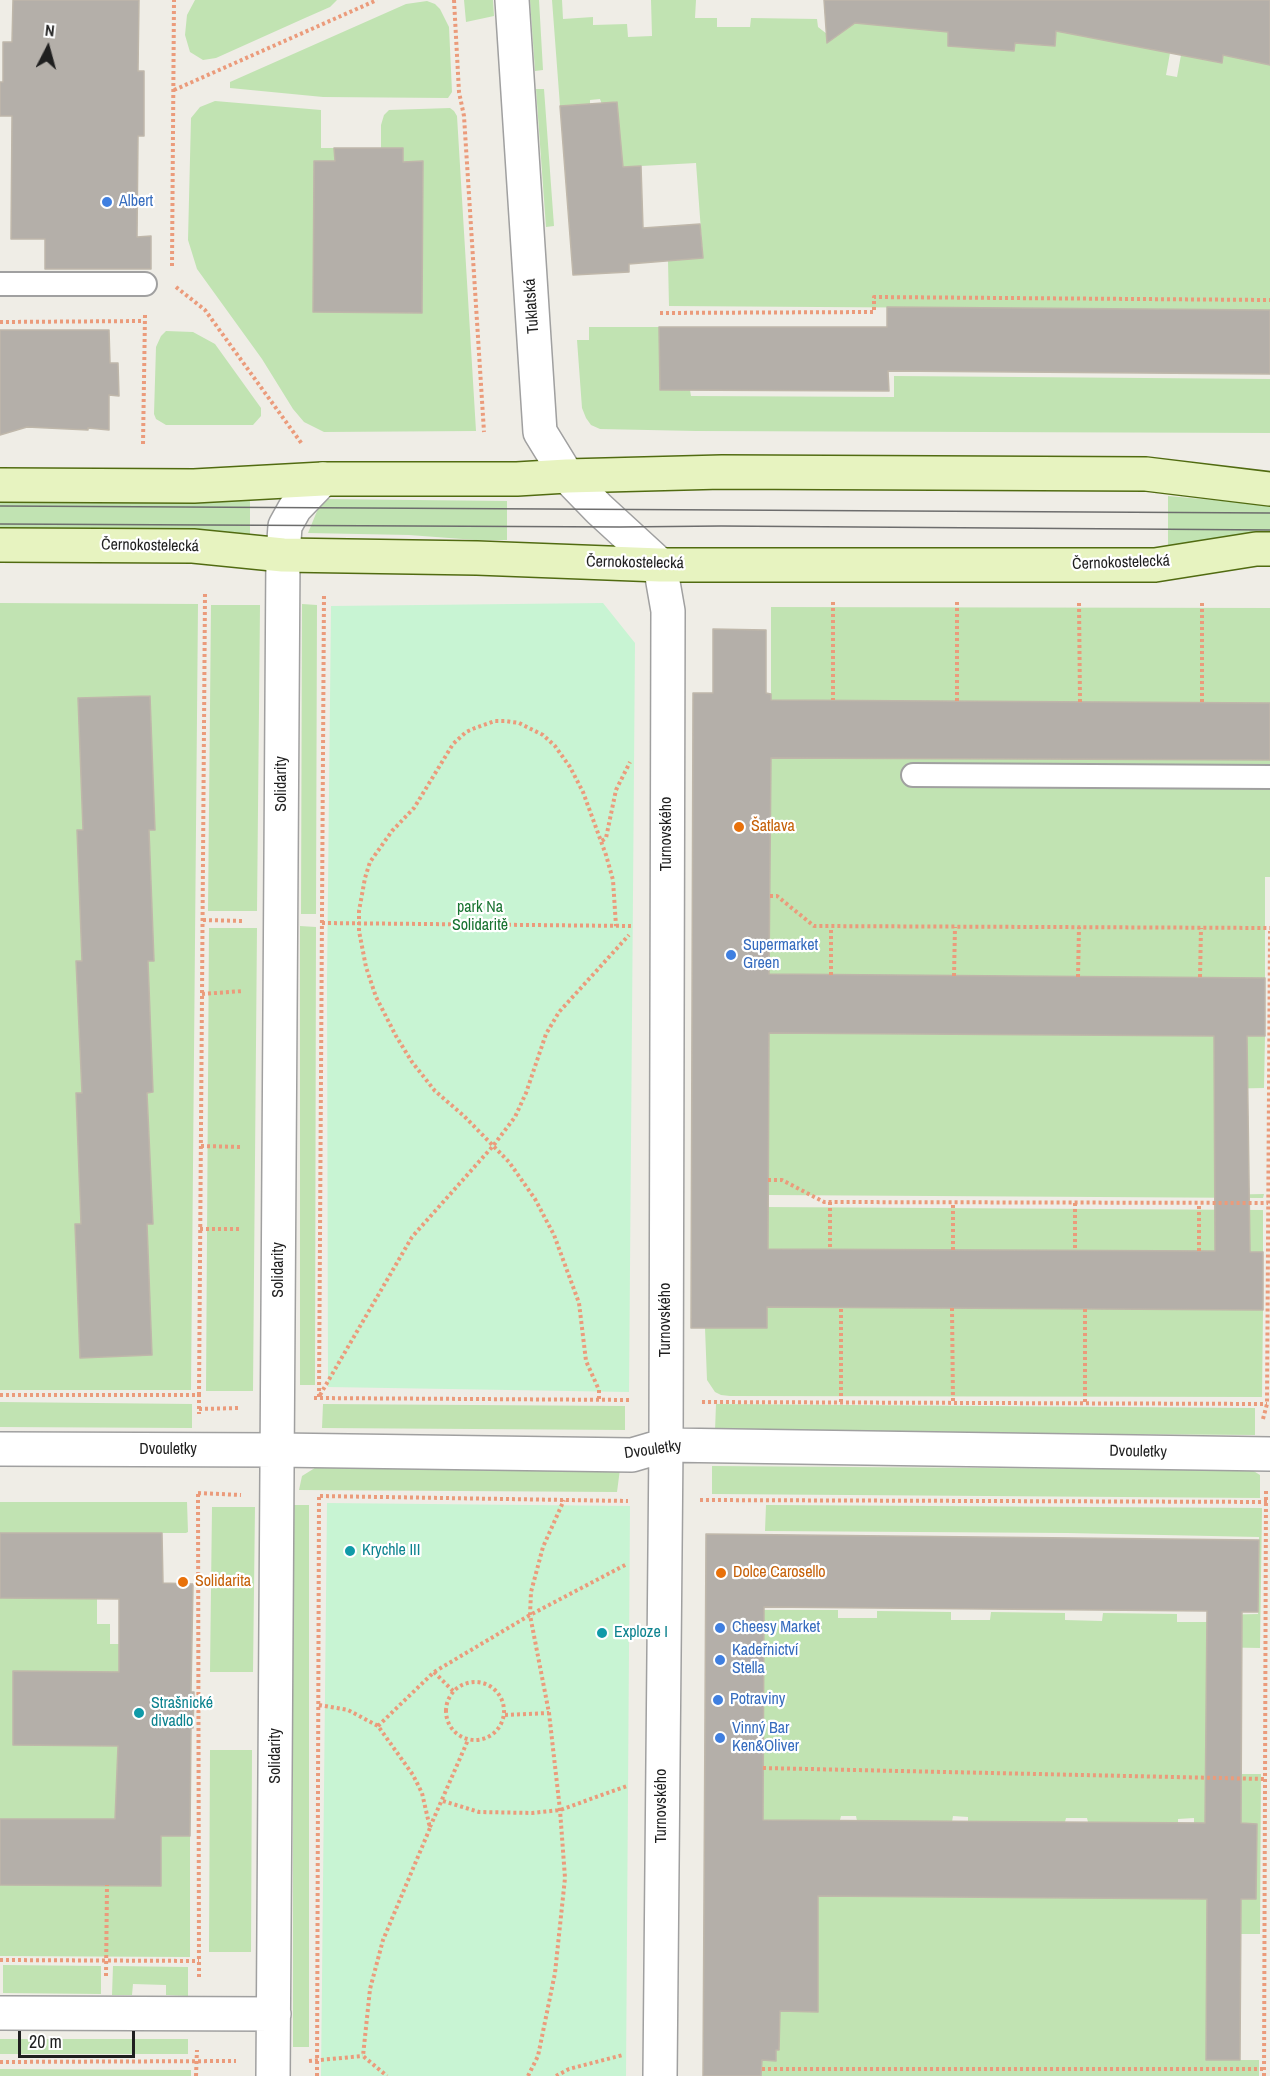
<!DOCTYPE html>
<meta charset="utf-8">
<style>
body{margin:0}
#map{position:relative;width:1270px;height:2076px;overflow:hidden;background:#efede6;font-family:"Archivo Narrow",sans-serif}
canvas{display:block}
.north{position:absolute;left:18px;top:18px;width:60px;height:60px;-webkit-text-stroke:4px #fff;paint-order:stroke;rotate:6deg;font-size:16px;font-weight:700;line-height:24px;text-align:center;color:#1f1f1f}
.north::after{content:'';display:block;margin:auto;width:21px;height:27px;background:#1f1f1f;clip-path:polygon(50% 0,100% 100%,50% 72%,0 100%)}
.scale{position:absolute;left:18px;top:2031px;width:117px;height:27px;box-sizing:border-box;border:3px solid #1f1f1f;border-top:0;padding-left:8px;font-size:18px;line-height:21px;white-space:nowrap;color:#1f1f1f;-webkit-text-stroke:4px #fff;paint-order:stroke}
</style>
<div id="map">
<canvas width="1270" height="2076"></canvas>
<div class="north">N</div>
<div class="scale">20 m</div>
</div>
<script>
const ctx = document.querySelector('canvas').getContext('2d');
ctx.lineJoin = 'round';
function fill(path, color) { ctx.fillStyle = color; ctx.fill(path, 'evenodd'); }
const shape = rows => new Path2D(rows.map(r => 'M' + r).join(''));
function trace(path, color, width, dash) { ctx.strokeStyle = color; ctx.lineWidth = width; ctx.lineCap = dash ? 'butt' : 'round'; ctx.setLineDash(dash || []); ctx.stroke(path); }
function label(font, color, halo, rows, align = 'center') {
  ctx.font = font + ' "Archivo Narrow",sans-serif'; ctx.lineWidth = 4.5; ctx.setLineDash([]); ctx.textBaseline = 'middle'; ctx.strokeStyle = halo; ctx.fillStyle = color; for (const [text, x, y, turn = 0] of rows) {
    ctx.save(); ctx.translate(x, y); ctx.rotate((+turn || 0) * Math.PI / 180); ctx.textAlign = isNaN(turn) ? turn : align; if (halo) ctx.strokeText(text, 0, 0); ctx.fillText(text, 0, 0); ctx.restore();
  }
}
const grass = shape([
 [195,0,337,0,330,7,305,18,216,58,203,60,190,52,185,35,187,15],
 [464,0,493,0,494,16,466,22],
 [530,0,539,0,543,70,535,71],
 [552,0,562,0,563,19,593,17,593,25,627,24,628,37,652,36,651,0,696,0,695,18,717,18,717,27,750,27,751,18,817,19,818,27,827,34,846,21,996,36,1015,43,1055,46,1058,9,1170,53,1166,75,1177,77,1181,55,1221,63,1224,50,1270,65,1270,310,669,306,668,261,703,258,696,163,623,167,600,99,590,100,590,104,560,106],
 [427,1,435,4,440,9,449,27,452,92,448,98,323,97,230,88,230,82,406,4],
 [536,89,544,89,554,226,546,227],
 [215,101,321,110,321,148,334,148,335,161,314,161,313,311,422,313,423,161,403,162,381,148,381,125,384,115,389,110,450,108,454,111,457,116,476,431,324,432,304,422,293,409,262,359,197,269,188,240,191,118,200,107],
 [589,327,659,327,660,390,690,390,691,396,894,397,894,376,1270,379,1270,433,696,431,600,429,591,425,586,418,582,408,577,340,589,340],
 [166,331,193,332,215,344,261,408,261,416,253,425,166,425,156,419,154,414,156,347,161,336],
 [1168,496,1247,503,1270,503,1270,539,1168,547],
 [0,498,250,500,250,535,0,533],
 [322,499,507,501,507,540,476,540,409,535,308,533],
 [0,603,198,604,191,1390,0,1390],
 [149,696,149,830,154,960,148,961,153,1092,147,1093,153,1224,147,1224,152,1355,80,1358,75,1225,81,1224,76,1093,82,1093,76,962,82,961,77,830,83,830,78,698],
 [302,604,317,605,316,914,301,914],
 [211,605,260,605,257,911,208,911],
 [771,607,1270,608,1270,703,771,700],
 [771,758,1270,760,1270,877,1265,877,1265,978,769,974],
 [300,926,316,927,315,1385,300,1385],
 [209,928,257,928,253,1391,206,1391],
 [769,1033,1265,1036,1264,1088,1214,1089,1215,1195,1264,1194,1263,1198,768,1195],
 [768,1207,1263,1210,1263,1252,768,1249],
 [767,1307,1263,1310,1262,1397,730,1396,721,1395,715,1392,707,1380,705,1328,767,1328],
 [0,1402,192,1404,192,1428,0,1427],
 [323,1404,625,1406,625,1430,322,1428],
 [716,1404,1255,1408,1255,1435,715,1431],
 [318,1466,620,1469,617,1492,299,1490,302,1476],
 [712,1466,1252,1470,1260,1475,1260,1498,712,1494],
 [0,1502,187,1502,188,1532,186,1533,0,1533],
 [293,1505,309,1505,309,2047,293,2047],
 [766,1505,1262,1508,1260,1648,1207,1647,1241,1774,1261,1774,1260,1934,1206,1934,1206,2060,1259,2060,1259,2076,761,2076,762,2060,776,2061,776,2050,779,2050,780,2011,818,2012,818,1927,791,1896,1256,1899,1256,1824,1194,1823,1194,1818,1178,1819,1178,1823,1088,1822,1087,1818,1066,1818,1065,1822,968,1821,968,1817,953,1816,952,1822,857,1821,856,1816,841,1816,840,1820,763,1820,764,1610,838,1610,838,1618,877,1618,877,1611,951,1612,951,1620,990,1620,991,1612,1065,1613,1065,1620,1102,1621,1103,1613,1177,1614,1177,1622,1214,1622,1214,1615,1258,1614,1259,1537,1068,1533,765,1531],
 [212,1507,255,1507,253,1672,210,1672],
 [0,1598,97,1598,97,1624,110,1624,110,1644,119,1644,119,1672,14,1671,13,1745,118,1746,115,1819,0,1819],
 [210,1750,252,1750,251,1952,209,1952],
 [161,1836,190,1836,190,1957,0,1956,0,1885,161,1885],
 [3,1965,101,1966,101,1994,3,1993],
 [113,1966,188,1967,188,1996,166,1995,166,1985,133,1984,132,1995,112,1995],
 [0,2039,188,2039,188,2054,0,2054],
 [0,2069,191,2070,191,2076,0,2076]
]);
const park = shape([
 [603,603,635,643,629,1392,328,1387,327,981,331,606],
 [327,1503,630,1506,626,2076,321,2076]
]);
const building = shape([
 [13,0,139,0,138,71,144,71,144,136,138,136,137,237,151,236,151,269,45,269,45,239,11,239,12,116,0,116,0,82,3,82,3,42,12,42,13,0],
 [824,0,1270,0,1270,65,1223,55,1222,63,1056,31,1055,46,1015,43,1014,51,948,46,948,32,855,23,827,43,824,0],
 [617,102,623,167,641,166,643,228,700,224,703,258,629,264,629,272,573,275,560,106,617,102],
 [334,148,403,148,403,162,423,161,422,313,313,312,314,161,335,161,334,148],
 [887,307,1270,310,1270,374,888,371,889,391,660,390,659,327,887,327,887,307],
 [0,330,109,330,110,363,118,363,119,396,109,395,109,430,88,428,88,430,27,427,0,435,0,330],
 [713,629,766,630,766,693,771,694,771,700,1270,703,1270,760,771,758,769,974,1265,978,1265,1036,1247,1036,1250,1252,1263,1252,1263,1310,767,1307,767,1328,691,1328,693,693,713,693,713,629],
 [769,1033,1214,1036,1215,1251,768,1249,769,1033],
 [150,696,155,830,149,830,154,961,148,961,153,1092,147,1093,153,1224,147,1224,152,1355,80,1358,75,1224,81,1224,76,1093,82,1093,76,961,82,961,77,830,83,830,78,698,150,696],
 [0,1533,162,1533,163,1583,193,1584,191,1692,194,1692,193,1728,191,1727,190,1836,161,1836,161,1886,0,1885,0,1819,115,1819,118,1746,13,1745,13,1671,119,1672,119,1599,0,1598,0,1533],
 [706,1534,1259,1540,1258,1612,1242,1612,1241,1823,1257,1824,1256,1899,1241,1899,1240,2060,1206,2060,1207,1899,818,1896,818,2012,780,2011,779,2050,776,2050,776,2061,762,2060,761,2076,703,2076,706,1534],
 [764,1607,1207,1611,1205,1823,763,1820,764,1607]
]);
const path = shape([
 [454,0,459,92,464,116,484,432],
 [174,90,377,0],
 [172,266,174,0],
 [176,287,205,310,302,444],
 [660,313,874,312,874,297,1270,300],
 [0,322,144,321],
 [143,444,145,315],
 [833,602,833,700],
 [957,602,957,701],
 [1079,603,1080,702],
 [1202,603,1202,702],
 [602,841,606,838,616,790,630,762],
 [770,896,777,896,814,926,1270,928],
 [203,920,244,921],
 [322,923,632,926],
 [831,975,831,927],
 [954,976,955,927],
 [1078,977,1079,927],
 [1200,977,1201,928],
 [202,994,243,991],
 [201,1146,242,1147],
 [768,1180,782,1180,824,1202,1268,1203],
 [830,1202,830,1249],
 [1075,1203,1075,1250],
 [200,1229,242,1229],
 [953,1250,953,1202],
 [1199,1251,1199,1203],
 [952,1308,953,1402],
 [1085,1309,1085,1403],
 [0,1395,199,1395,199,1414],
 [199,1395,205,594],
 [320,1395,412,1237,493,1146,515,1117,526,1093,546,1034,559,1012,629,935],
 [319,1397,324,594],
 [314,1398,631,1400],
 [599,1399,599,1390,586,1361,579,1303,554,1235,535,1199,509,1162,464,1116,435,1091,412,1062,396,1036,376,997,366,967,359,931,359,911,365,878,370,862,392,831,414,808,453,744,466,732,475,728,495,721,505,721,519,723,543,735,555,746,570,767,583,792,606,855,613,880,616,926],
 [702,1402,1267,1404],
 [841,1402,841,1307],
 [199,1409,240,1408],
 [1263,1419,1267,1404,1270,931],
 [198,1493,241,1495],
 [198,1494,199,1977],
 [320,1496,628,1501],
 [700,1500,1270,1502],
 [434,1672,453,1691],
 '446 1711a29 29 0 1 1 58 0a29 29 0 1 1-58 0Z',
 [319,1705,348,1710,378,1726,413,1775,422,1793,430,1828,383,1940,370,1989,363,2056,387,2076],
 [505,1715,549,1713],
 [378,1726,434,1672,530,1615,627,1564],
 [763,1768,1265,1779],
 [443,1801,479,1812,532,1813,560,1810,627,1786],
 [430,1827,468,1740],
 [0,1960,199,1961],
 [106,1976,107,1885],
 [309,2061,363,2056],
 [0,2062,236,2061],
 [762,2069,1264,2069],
 [196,2076,197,2050],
 [317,2076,319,1496],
 [528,2076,538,2056,555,1973,565,1878,560,1810,549,1713,530,1615,531,1592,543,1547,564,1500],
 [556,2076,569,2069,623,2055],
 [1264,2076,1266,1491]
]);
const service = shape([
 [0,284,145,284],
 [913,775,1270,777]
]);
const minor = shape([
 [512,0,540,432,567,476,599,509,660,565,668,611,666,1445,660,2076],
 [0,1449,278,1450,632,1455,666,1445,1270,1454],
 [0,2013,274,2014],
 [273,2076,283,555,285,526,295,508,323,479]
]);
const secondary = shape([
 [0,485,194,486,323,479,517,479,567,476,722,472,1146,474,1270,489],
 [0,545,193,546,283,555,477,558,660,565,1155,565,1256,549,1270,549]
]);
const tram = shape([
 [0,506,1270,513],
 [0,524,620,527,721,526,1270,530]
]);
const markers = [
 [107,202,6,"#3f7fe0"],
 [739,827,6,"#e8710a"],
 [731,955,6,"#3f7fe0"],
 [350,1551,6,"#0f9aa8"],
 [721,1573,6,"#e8710a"],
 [183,1582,6,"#e8710a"],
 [720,1628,6,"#3f7fe0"],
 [602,1633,6,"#0f9aa8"],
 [720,1660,6,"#3f7fe0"],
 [718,1700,6,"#3f7fe0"],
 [139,1713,6,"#0f9aa8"],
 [720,1738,6,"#3f7fe0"]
];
const shopNames = [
 ["Albert",119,202],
 ["Supermarket",743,946],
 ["Green",743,964],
 ["Cheesy Market",732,1628],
 ["Kadeřnictví",732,1651],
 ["Stella",732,1669],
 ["Potraviny",730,1700],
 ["Vinný Bar",732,1729],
 ["Ken&Oliver",732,1747]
];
const streetNames = [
 ["Tuklatská",532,306,-94],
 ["Černokostelecká",150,546,1],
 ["Černokostelecká",635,563,1],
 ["Černokostelecká",1121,563,-2],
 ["Solidarity",282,784,-90],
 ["Turnovského",667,834,-90],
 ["Solidarity",279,1270,-90],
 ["Turnovského",666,1320,-90],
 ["Dvouletky",168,1450],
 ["Dvouletky",653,1450,-8],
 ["Dvouletky",1138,1452,1],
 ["Solidarity",276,1756,-90],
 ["Turnovského",662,1806,-90]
];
const foodNames = [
 ["Šatlava",751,827],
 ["Dolce Carosello",733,1573],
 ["Solidarita",195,1582]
];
const parkNames = [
 ["park Na",480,908],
 ["Solidaritě",480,926]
];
const cultureNames = [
 ["Krychle III",362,1551],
 ["Exploze I",614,1633],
 ["Strašnické",151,1704],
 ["divadlo",151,1722]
];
fill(grass, '#c1e3b2');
fill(park, '#c8f4d3');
fill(building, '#b4afa9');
trace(building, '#bfb7aa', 1.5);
trace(service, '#a0a0a0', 26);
trace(minor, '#a0a0a0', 36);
trace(secondary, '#516b11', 36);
trace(path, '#eb9b7b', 4, [3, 3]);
trace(service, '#fff', 22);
trace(minor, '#fff', 33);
trace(secondary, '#e7f3c0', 33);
trace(tram, '#6d6d6d', 1.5);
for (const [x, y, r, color] of markers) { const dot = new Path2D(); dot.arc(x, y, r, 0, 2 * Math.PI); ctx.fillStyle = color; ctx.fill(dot); trace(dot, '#fff', 2); }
label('16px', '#366cbe', '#fff', shopNames, 'left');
label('16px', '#1f1f1f', '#fff', streetNames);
label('16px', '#c56008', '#fff', foodNames, 'left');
label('16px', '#187230', '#fff', parkNames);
label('16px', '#0d838f', '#fff', cultureNames, 'left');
</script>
